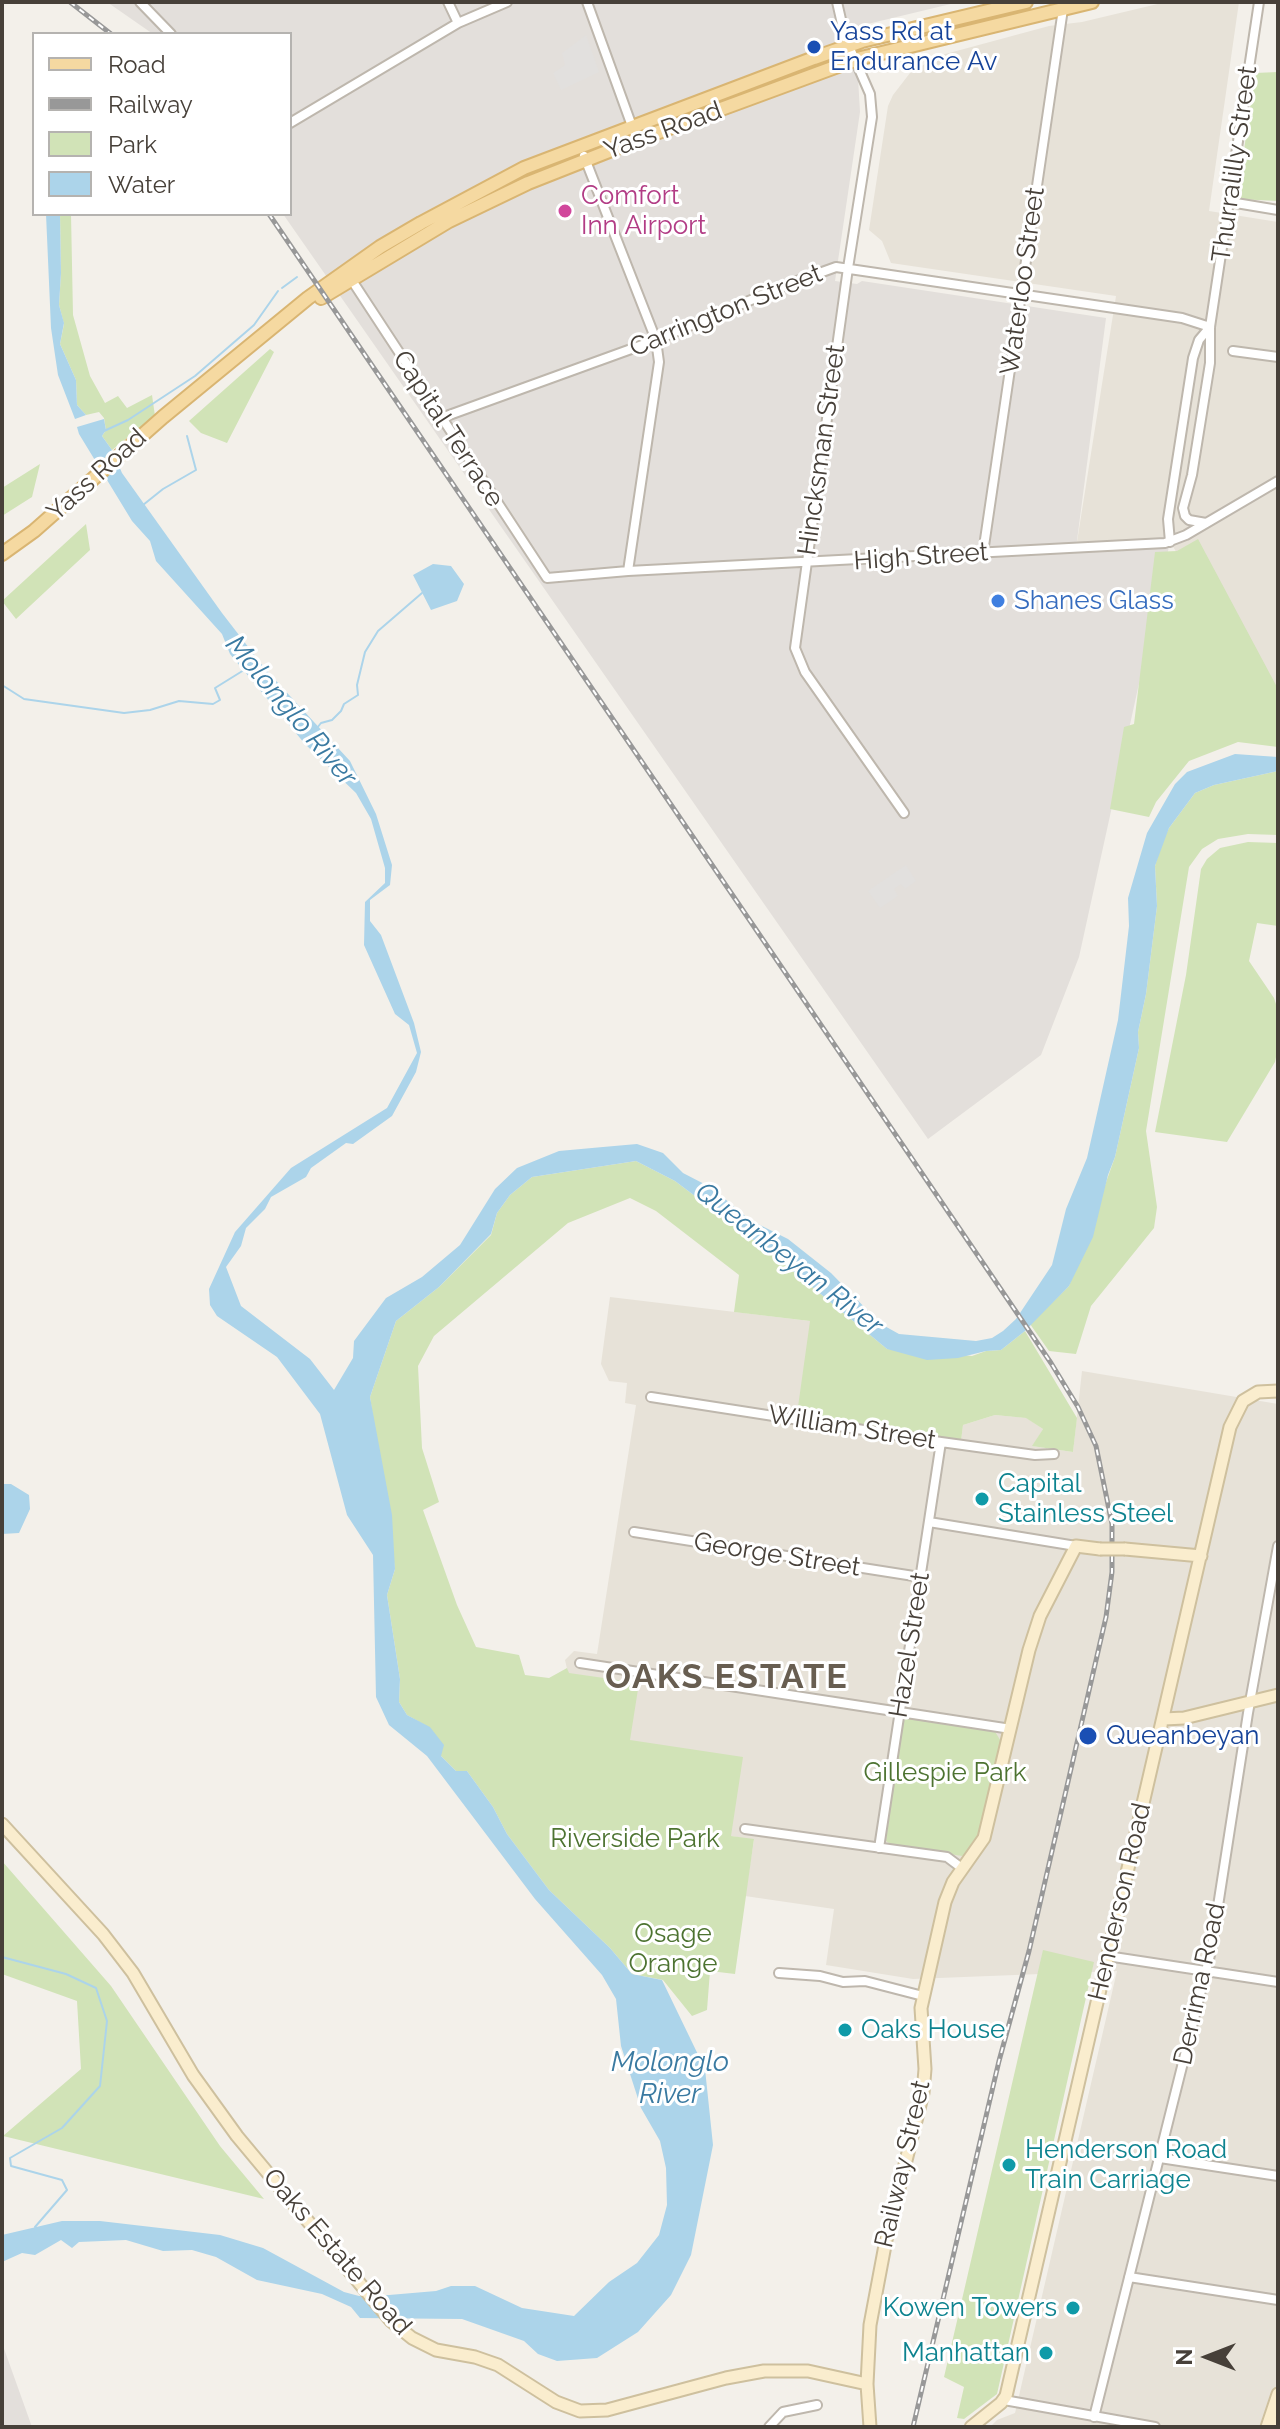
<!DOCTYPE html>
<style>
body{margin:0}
#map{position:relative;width:1280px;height:2429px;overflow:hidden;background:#f3f0ea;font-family:Raleway,sans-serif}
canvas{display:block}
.frame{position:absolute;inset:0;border:4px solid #474039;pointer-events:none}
.legend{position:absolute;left:32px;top:32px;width:260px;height:184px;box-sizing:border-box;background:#fff;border:2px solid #b5b3b0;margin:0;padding:10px 14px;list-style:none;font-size:24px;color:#474039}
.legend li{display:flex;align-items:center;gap:16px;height:40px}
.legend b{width:40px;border:2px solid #b5b3b0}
.north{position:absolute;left:1168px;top:2317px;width:80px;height:80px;-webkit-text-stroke:6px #fff;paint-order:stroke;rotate:270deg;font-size:22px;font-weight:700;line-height:32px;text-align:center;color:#474039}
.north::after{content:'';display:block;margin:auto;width:28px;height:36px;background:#474039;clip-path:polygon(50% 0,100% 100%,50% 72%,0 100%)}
</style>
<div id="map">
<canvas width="1280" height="2429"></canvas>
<div class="frame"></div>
<ul class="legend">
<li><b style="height:10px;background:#f5d9a1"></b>Road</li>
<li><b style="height:10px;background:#989898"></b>Railway</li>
<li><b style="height:22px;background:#d1e3b7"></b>Park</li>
<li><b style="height:22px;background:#acd4ea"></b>Water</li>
</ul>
<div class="north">N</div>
</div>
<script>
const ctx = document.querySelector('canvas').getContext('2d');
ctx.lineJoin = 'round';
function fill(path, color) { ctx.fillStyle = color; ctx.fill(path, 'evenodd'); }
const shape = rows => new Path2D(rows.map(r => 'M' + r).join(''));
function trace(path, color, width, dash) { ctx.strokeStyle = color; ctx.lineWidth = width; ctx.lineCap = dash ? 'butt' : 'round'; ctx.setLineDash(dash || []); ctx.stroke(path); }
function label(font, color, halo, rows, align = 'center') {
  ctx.font = font + ' Raleway,sans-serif'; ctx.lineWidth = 6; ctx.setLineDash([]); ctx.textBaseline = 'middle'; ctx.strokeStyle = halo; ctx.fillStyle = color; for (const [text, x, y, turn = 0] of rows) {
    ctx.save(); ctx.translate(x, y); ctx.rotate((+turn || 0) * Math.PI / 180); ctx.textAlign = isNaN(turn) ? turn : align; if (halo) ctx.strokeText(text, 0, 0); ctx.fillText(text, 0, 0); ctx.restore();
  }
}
const residential = shape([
 [1166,2,1239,2,1209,211,1278,222,1278,708,1276,709,1170,542,1076,548,1116,296,891,263,882,241,869,230,888,106,893,95,910,73,938,56,1049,26,1082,22],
 [610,1297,810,1321,961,1440,963,1425,995,1415,1027,1418,1043,1429,1033,1446,1073,1452,1082,1371,1278,1404,1278,2427,990,2427,997,2420,1015,2413,1117,1971,913,1979,826,1965,834,1909,745,1896,754,1840,731,1836,630,1740,568,1673,565,1660,574,1651,597,1654,636,1405,625,1403,627,1383,609,1381,601,1364]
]);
const industrial = shape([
 [107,2,959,2,855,27,860,112,835,281,857,284,862,281,1106,318,1076,548,1170,542,1079,957,1041,1055,928,1139,283,214,290,214,290,34,153,34],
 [2,2343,32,2427,2,2427]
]);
const green = shape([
 [1278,72,1278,201,1237,199,1255,73],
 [60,214,71,214,73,315,90,376,105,403,118,396,127,408,152,395,155,416,112,450,102,436,106,430,104,418,99,412,86,415,77,405,76,380,60,344,64,324,59,305,61,273],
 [270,349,274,352,227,443,201,433,189,421],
 [40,464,32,497,2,516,2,488],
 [86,524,90,550,16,619,2,601],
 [1198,539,1278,689,1278,747,1238,742,1189,761,1156,802,1149,817,1110,809,1124,727,1134,724,1155,552,1177,551],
 [1278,771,1278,835,1248,834,1218,839,1202,849,1189,867,1146,1131,1157,1207,1154,1228,1091,1306,1076,1354,1049,1351,1030,1324,1069,1286,1115,1157,1139,1048,1138,1032,1146,994,1157,906,1155,866,1162,842,1169,828,1195,793,1214,785],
 [1248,842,1278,843,1278,926,1257,923,1249,961,1274,998,1278,1010,1278,1047,1275,1062,1227,1142,1155,1132,1186,975,1201,869,1207,859,1220,848],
 [636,1161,675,1181,776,1257,887,1349,972,1356,986,1351,1001,1350,1025,1331,1077,1418,1073,1452,1032,1446,1043,1429,1026,1418,995,1415,963,1425,961,1441,797,1414,810,1321,734,1312,739,1275,656,1211,630,1198,568,1223,434,1336,418,1366,422,1448,439,1502,423,1510,457,1605,476,1647,519,1655,525,1675,549,1678,567,1668,569,1673,639,1683,630,1740,743,1757,731,1836,754,1839,735,1974,710,1971,707,2010,692,2016,663,1980,632,1974,610,1948,549,1890,507,1834,493,1807,467,1771,456,1771,441,1756,430,1728,407,1715,399,1702,400,1679,387,1595,395,1569,370,1397,396,1321,439,1287,491,1235,497,1213,510,1195,532,1177],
 [911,1717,994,1730,1002,1743,982,1831,970,1852,962,1856,892,1845,886,1841,902,1724,906,1718],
 [2,1861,111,1986,220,2146,264,2199,3,2136,81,2069,77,2001,2,1974],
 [1043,1950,1094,1962,997,2394,964,2419,957,2418,964,2387,944,2377]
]);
const parking = shape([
 [586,35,599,72,561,90,553,73,565,65,562,53],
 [906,865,916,881,905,889,901,884,894,889,898,896,880,908,868,891]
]);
const water = shape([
 [46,214,60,214,61,273,59,305,64,323,60,344,76,380,77,405,86,415,75,419,58,375,51,328],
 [104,419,106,430,102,436,112,450,122,473,222,613,266,670,350,761,376,814,392,865,390,885,370,900,370,921,381,935,414,1023,421,1052,416,1072,392,1116,353,1144,346,1143,311,1168,306,1177,271,1197,265,1209,246,1228,241,1246,226,1267,241,1306,310,1359,334,1390,353,1358,354,1341,386,1298,422,1277,460,1245,495,1189,517,1168,559,1151,603,1147,637,1144,663,1153,683,1173,712,1188,750,1220,788,1239,831,1273,881,1324,899,1334,976,1341,992,1338,1003,1331,1016,1319,1052,1265,1066,1209,1087,1158,1118,1020,1129,926,1128,898,1147,833,1175,784,1187,772,1235,754,1278,757,1278,771,1214,785,1195,793,1169,828,1155,866,1157,906,1146,994,1138,1032,1139,1048,1115,1157,1108,1175,1093,1237,1069,1286,1025,1331,1001,1350,986,1351,958,1358,927,1360,887,1349,776,1257,675,1181,636,1161,532,1177,510,1195,497,1213,491,1234,439,1287,396,1321,370,1397,392,1515,395,1569,387,1595,400,1679,399,1702,407,1715,430,1727,444,1745,441,1756,456,1771,467,1771,493,1807,507,1834,549,1890,610,1948,632,1974,662,1980,705,2069,713,2145,691,2255,671,2295,638,2332,597,2358,557,2361,538,2354,524,2341,462,2319,360,2318,351,2307,322,2294,257,2280,216,2257,192,2250,163,2251,126,2240,79,2242,72,2248,61,2240,35,2255,22,2253,2,2262,2,2235,62,2221,100,2221,220,2235,263,2248,344,2292,359,2296,389,2295,436,2291,451,2286,475,2286,522,2308,574,2316,609,2282,637,2263,659,2235,667,2205,666,2168,660,2141,641,2108,621,2046,616,1999,602,1975,535,1899,427,1756,389,1725,376,1697,373,1555,347,1515,320,1414,277,1357,217,1316,210,1305,209,1289,235,1232,291,1168,387,1108,417,1053,409,1025,395,1014,364,945,365,902,385,883,385,868,371,819,356,793,305,744,230,654,222,634,156,561,150,541,132,521,79,434,77,427],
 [433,564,451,566,464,584,457,601,431,610,413,575],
 [2,1484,11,1484,29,1495,30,1509,19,1533,2,1534]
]);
const stream = shape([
 [282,288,297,277],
 [104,431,128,420,195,376,254,325,278,291],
 [143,505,163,489,196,470,187,436],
 [2,685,24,699,124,713,150,710,179,701,213,704,220,700,215,688,244,670],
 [317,728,321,723,332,720,341,711,344,704,358,695,357,685,365,652,378,631,422,593],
 [2,1957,66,1974,96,1988,107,2021,100,2086,62,2128,10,2158,11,2166,62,2180,67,2190,35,2227]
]);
const street = shape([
 [140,2,171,34],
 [448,2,458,23],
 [587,2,637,140],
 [837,2,845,37,870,94,872,117,848,268,795,648,805,672,904,813],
 [290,123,458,23,507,2],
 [584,156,656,340,659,362,628,571],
 [1230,202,1278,210],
 [351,279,547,578,628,571,1165,543,1186,535,1278,481],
 [1233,351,1278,357],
 [441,418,656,340,789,284,836,267,1182,318,1210,327],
 [1206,523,1189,520,1185,516,1183,508,1192,475,1210,363,1210,327,1259,2],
 [1170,542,1168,519,1193,358,1199,340,1210,327],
 [983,553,1063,9],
 [651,1397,941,1442,1035,1455,1054,1454],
 [929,1522,1076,1546],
 [634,1532,920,1577],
 [580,1663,1011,1729],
 [745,1829,947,1857,963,1869],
 [879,1848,941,1442],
 [1107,1956,1278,1982],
 [779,1973,820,1976,843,1982,865,1981,923,1996],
 [1160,2158,1278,2176],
 [1129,2277,1278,2300],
 [1004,2400,1155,2427],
 [1094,2417,1211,1951,1248,1713,1278,1546],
 [769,2427,783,2412,817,2405]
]);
const secondary = shape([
 [1125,1549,1201,1556],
 [1164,1719,1184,1718,1278,1695],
 [2,1824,103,1934,133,1973,193,2075,237,2136,391,2321,412,2338,436,2350,475,2357,498,2365,556,2402,580,2411,607,2410,726,2378,764,2371,808,2371,867,2384],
 [870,2427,867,2384,870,2325,886,2240,923,2093,925,2069,921,2008,945,1902,953,1882,984,1838,1029,1650,1040,1616,1076,1546,1100,1549],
 [971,2427,1001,2403,1006,2396,1230,1427,1243,1401,1258,1392,1278,1391],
 [1267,2427,1278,2394],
 [1277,2427,1278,2423]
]);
const primary = shape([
 [321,298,449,221,528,183,637,140,857,59,1092,2],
 [2,554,34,531,163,417,308,298,380,247,421,223,524,168,814,58,862,41,1026,2]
]);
const rail = shape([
 [70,2,111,34],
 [269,214,1051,1363,1078,1407,1096,1446,1112,1524,1112,1572,1106,1617,1029,1951,999,2061,913,2427]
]);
const secondaryBridge = shape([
 [1100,1549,1125,1549]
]);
const markers = [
 [814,47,8,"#1a4fb4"],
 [565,211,8,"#d1479c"],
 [998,601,8,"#3f7fe0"],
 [982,1499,8,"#0f9aa8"],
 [1088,1736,10,"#1a4fb4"],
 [845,2030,8,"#0f9aa8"],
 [1009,2165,8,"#0f9aa8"],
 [1073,2308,8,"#0f9aa8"],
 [1046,2353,8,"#0f9aa8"]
];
const transitNames = [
 ["Yass Rd at",830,32],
 ["Endurance Av",830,62],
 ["Queanbeyan",1106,1736]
];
const streetNames = [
 ["Yass Road",663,131,-20],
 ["Thurralilly Street",1235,164,-82],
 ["Waterloo Street",1023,281,-82],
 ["Carrington Street",726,311,-22],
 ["Capital Terrace",448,429,57],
 ["Hincksman Street",822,450,-82],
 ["Yass Road",97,475,-42],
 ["High Street",921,557,-4],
 ["William Street",852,1428,9],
 ["George Street",777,1555,9],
 ["Hazel Street",910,1645,-81],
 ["Henderson Road",1120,1902,-77],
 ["Derrima Road",1200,1984,-78],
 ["Railway Street",903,2164,-77],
 ["Oaks Estate Road",337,2252,49]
];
const hotelNames = [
 ["Comfort",581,196],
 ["Inn Airport",581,226]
];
const shopNames = [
 ["Shanes Glass",1014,601]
];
const cultureNames = [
 ["Capital",998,1484],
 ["Stainless Steel",998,1514],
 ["Oaks House",861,2030],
 ["Henderson Road",1025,2150],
 ["Train Carriage",1025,2180],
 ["Kowen Towers",1057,2308,"right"],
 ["Manhattan",1030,2353,"right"]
];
const parkNames = [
 ["Gillespie Park",945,1773],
 ["Riverside Park",635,1839],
 ["Osage",673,1934],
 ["Orange",673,1964]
];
const waterNames = [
 ["Molonglo River",291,711,50],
 ["Queanbeyan River",789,1259,38],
 ["Molonglo",670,2063],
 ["River",670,2095]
];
const districtNames = [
 ["OAKS ESTATE",727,1678]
];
fill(residential, '#e7e2d8');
fill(industrial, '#e3dfdb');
fill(green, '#d1e3b7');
fill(parking, '#e2e0de');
fill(water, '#acd4ea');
trace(stream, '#acd4ea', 2);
trace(street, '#beb7ad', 12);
trace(secondary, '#cec09e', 15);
trace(primary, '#d9b572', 16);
trace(street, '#fff', 8);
trace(secondary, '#faedce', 11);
trace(primary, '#f5d9a1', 12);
trace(rail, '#989898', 5);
trace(rail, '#fff', 2, [6]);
trace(secondaryBridge, '#cec09e', 15, []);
trace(secondaryBridge, '#faedce', 11);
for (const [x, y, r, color] of markers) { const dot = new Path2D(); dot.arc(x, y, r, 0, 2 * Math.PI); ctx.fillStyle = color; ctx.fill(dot); trace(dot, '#fff', 3); }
label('26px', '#164399', '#fff', transitNames, 'left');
label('26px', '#474039', '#fff', streetNames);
label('26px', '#b23c85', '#fff', hotelNames, 'left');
label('26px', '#366cbe', '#fff', shopNames, 'left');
label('26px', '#0d838f', '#fff', cultureNames, 'left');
label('26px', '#4d7331', '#fff', parkNames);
label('italic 28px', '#3a7aa1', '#fff', waterNames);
ctx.letterSpacing = '2px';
label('bold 34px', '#685e51', '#fff', districtNames);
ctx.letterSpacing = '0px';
</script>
